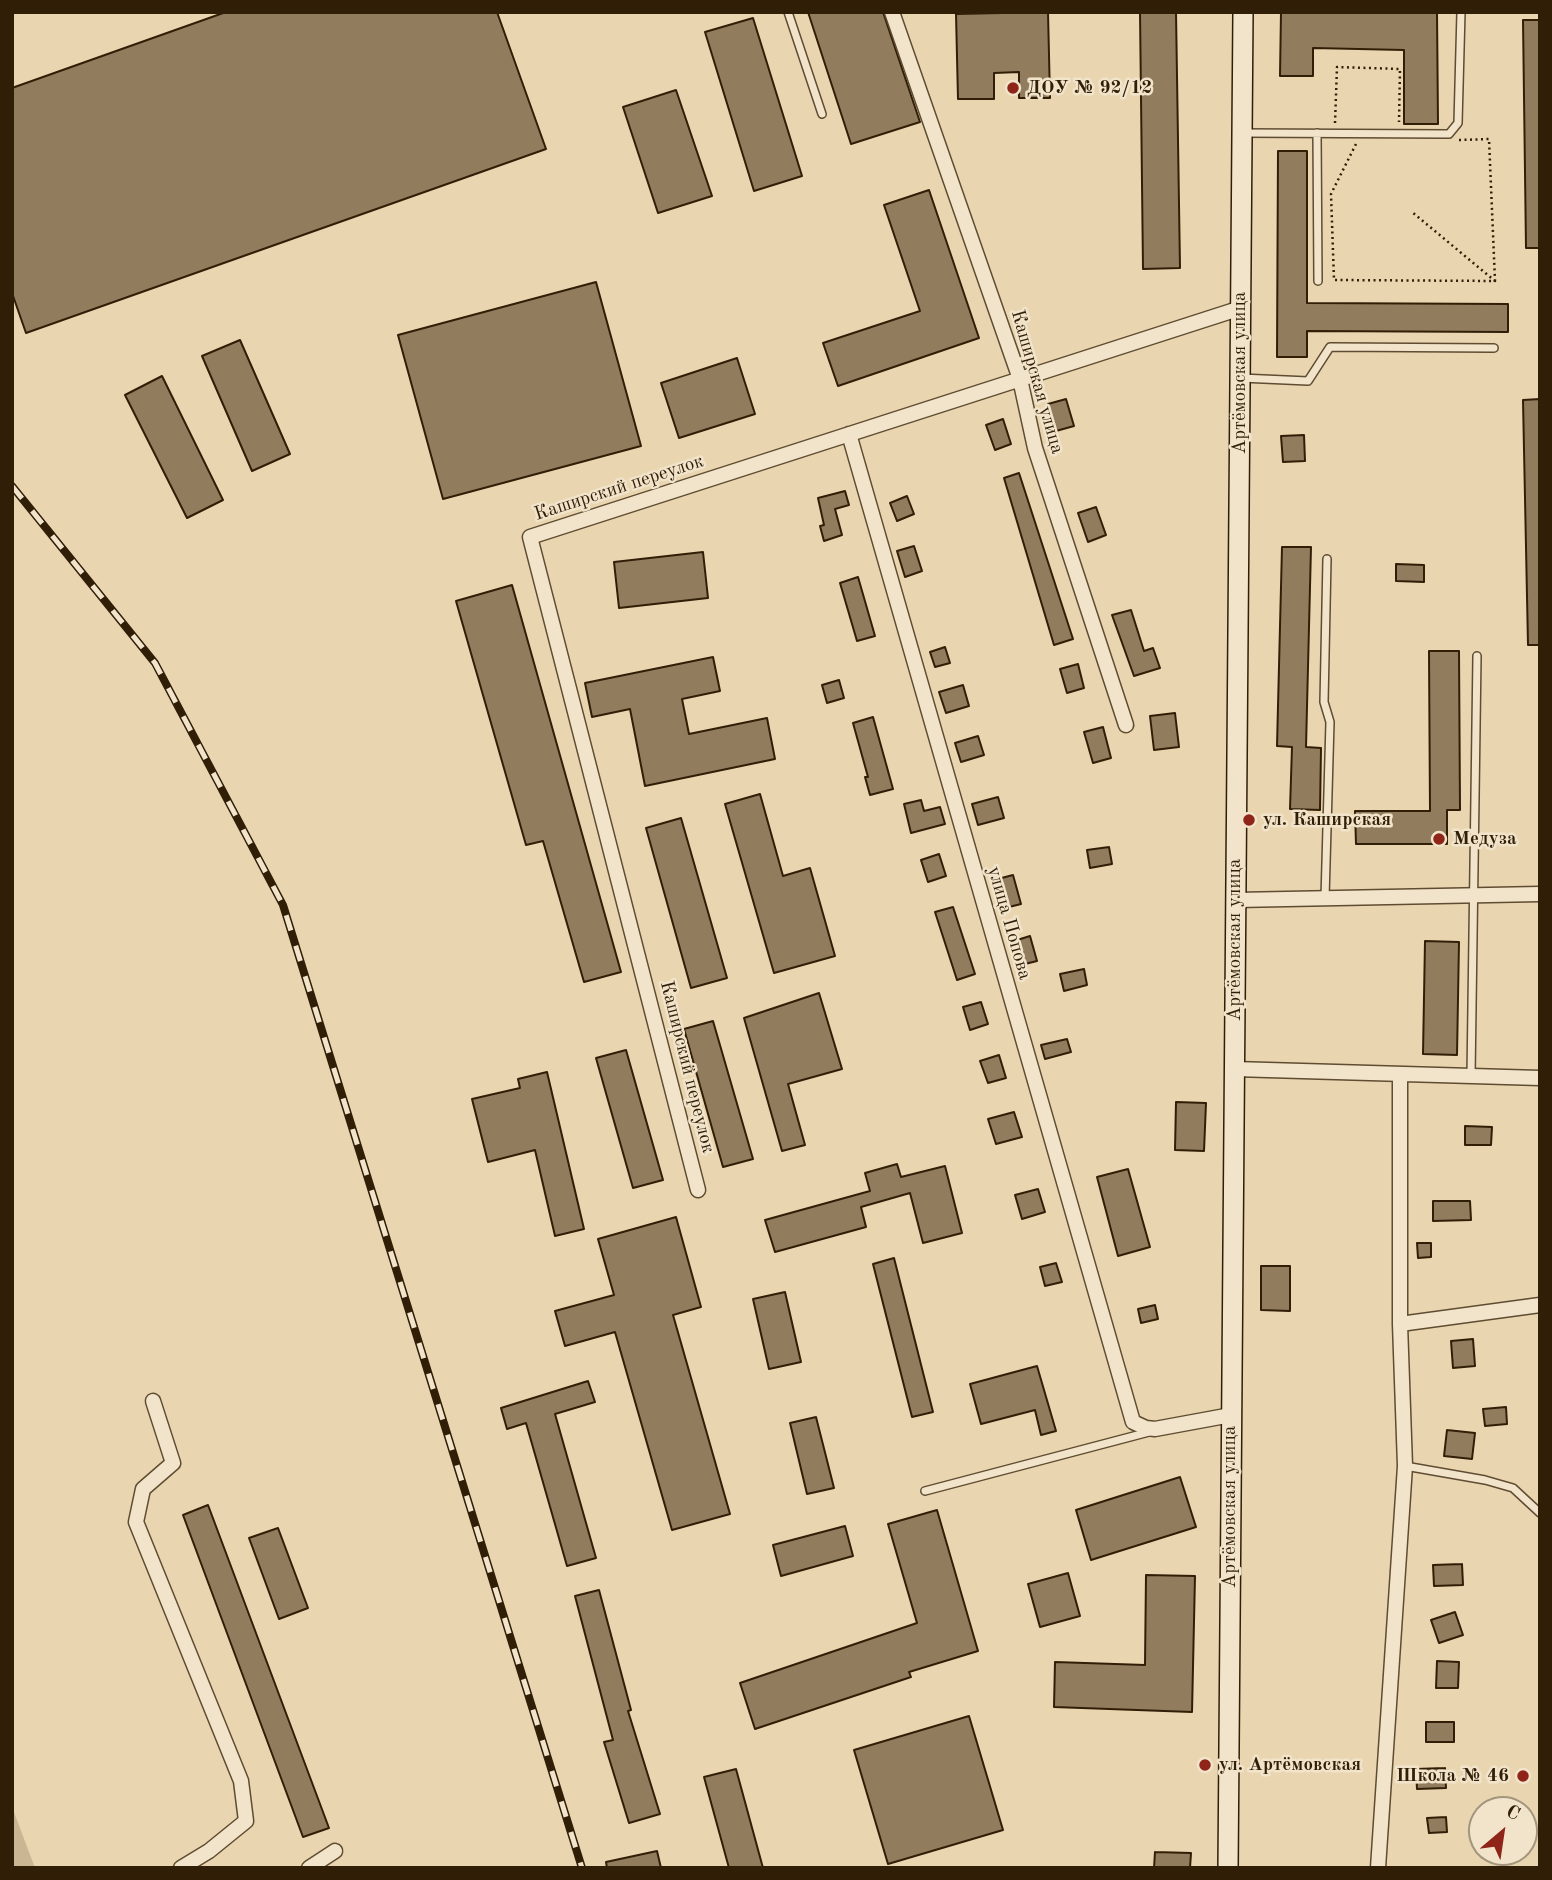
<!DOCTYPE html>
<meta charset="utf-8">
<style>
body{margin:0}
#map{position:relative;width:1552px;height:1880px;overflow:hidden;background:#e9d5af;font-family:"Old Standard TT",serif}
canvas{display:block}
.frame{position:absolute;inset:0;border:14px solid #311e07;pointer-events:none}
.north{position:absolute;left:1468px;top:1796px;width:70px;height:70px;box-sizing:border-box;background:#f1e4cb;border:2px solid #a4957d;border-radius:50%;rotate:29deg;font-size:19px;font-weight:700;line-height:28px;text-align:center;color:#311e07}
.north::after{content:'';display:block;margin:auto;width:24px;height:32px;background:#8f2418;clip-path:polygon(50% 0,100% 100%,50% 72%,0 100%)}
</style>
<div id="map">
<canvas width="1552" height="1880"></canvas>
<div class="frame"></div>
<div class="north">С</div>
</div>
<script>
const ctx = document.querySelector('canvas').getContext('2d');
ctx.lineJoin = 'round';
function fill(path, color) { ctx.fillStyle = color; ctx.fill(path, 'evenodd'); }
const shape = rows => new Path2D(rows.map(r => 'M' + r).join(''));
function trace(path, color, width, dash) { ctx.strokeStyle = color; ctx.lineWidth = width; ctx.lineCap = dash ? 'butt' : 'round'; ctx.setLineDash(dash || []); ctx.stroke(path); }
function label(font, color, halo, rows, align = 'center') {
  ctx.font = font + ' "Old Standard TT",serif'; ctx.lineWidth = 5; ctx.setLineDash([]); ctx.textBaseline = 'middle'; ctx.strokeStyle = halo; ctx.fillStyle = color; for (const [text, x, y, turn = 0] of rows) {
    ctx.save(); ctx.translate(x, y); ctx.rotate((+turn || 0) * Math.PI / 180); ctx.textAlign = isNaN(turn) ? turn : align; if (halo) ctx.strokeText(text, 0, 0); ctx.fillText(text, 0, 0); ctx.restore();
  }
}
const green = shape([
 [12,1807,35,1868,12,1868]
]);
const building = shape([
 [226,12,497,12,546,149,26,333,12,293,12,88,226,12],
 [808,12,883,12,920,122,851,144,808,12],
 [1048,12,1050,98,1019,98,1019,72,994,73,994,99,958,99,956,14,1048,12],
 [1140,12,1176,12,1180,268,1143,269,1140,12],
 [1281,12,1437,12,1438,124,1404,124,1404,50,1313,48,1313,76,1280,76,1281,12],
 [753,18,802,176,754,191,705,32,753,18],
 [1523,20,1540,20,1540,248,1526,248,1523,20],
 [676,90,712,196,658,213,623,107,676,90],
 [1278,151,1307,151,1307,303,1508,304,1508,332,1307,331,1307,357,1277,357,1278,151],
 [929,190,979,338,838,386,823,343,920,311,884,205,929,190],
 [596,282,641,446,443,499,398,335,596,282],
 [240,340,290,454,252,471,202,356,240,340],
 [737,358,755,414,679,438,661,383,737,358],
 [162,376,223,500,187,518,125,395,162,376],
 [1066,399,1074,426,1056,431,1048,404,1066,399],
 [1540,399,1540,645,1528,645,1523,400,1540,399],
 [1003,419,1011,444,995,450,986,425,1003,419],
 [1304,435,1305,461,1283,462,1281,436,1304,435],
 [1019,473,1073,639,1054,645,1004,478,1019,473],
 [845,491,849,505,835,509,842,535,824,541,820,526,824,525,818,498,845,491],
 [907,496,914,514,897,521,890,503,907,496],
 [1096,507,1106,535,1088,542,1078,513,1096,507],
 [914,546,922,571,905,577,897,551,914,546],
 [1282,547,1311,547,1306,747,1321,748,1320,810,1290,809,1292,747,1277,746,1282,547],
 [703,552,708,598,619,608,614,562,703,552],
 [1396,564,1424,565,1424,582,1396,581,1396,564],
 [858,577,875,636,857,641,840,583,858,577],
 [512,585,621,972,584,982,543,841,526,845,456,601,512,585],
 [1131,610,1144,651,1153,648,1160,668,1134,676,1112,615,1131,610],
 [945,647,950,663,935,667,930,652,945,647],
 [1429,651,1459,651,1460,810,1447,810,1447,844,1356,844,1355,811,1430,811,1429,651],
 [713,657,720,691,682,699,689,734,767,718,775,759,645,786,630,709,592,717,585,683,713,657],
 [1078,664,1084,688,1067,693,1060,669,1078,664],
 [839,680,844,698,827,703,822,685,839,680],
 [963,685,969,706,946,713,939,692,963,685],
 [1175,713,1179,747,1154,750,1150,716,1175,713],
 [873,717,893,789,870,795,865,777,868,777,853,723,873,717],
 [1103,727,1111,758,1093,763,1084,732,1103,727],
 [978,736,984,755,961,762,955,743,978,736],
 [760,794,783,876,810,868,835,956,774,973,725,804,760,794],
 [998,797,1004,818,978,825,972,804,998,797],
 [921,800,924,811,940,807,945,824,911,833,904,804,921,800],
 [681,818,727,978,691,988,646,828,681,818],
 [1109,847,1112,864,1090,868,1087,850,1109,847],
 [939,854,946,876,928,882,921,860,939,854],
 [1013,875,1021,904,1001,909,994,880,1013,875],
 [953,907,975,974,957,980,935,912,953,907],
 [1030,936,1037,961,1017,966,1011,942,1030,936],
 [1425,941,1459,942,1457,1055,1423,1054,1425,941],
 [1084,969,1087,985,1064,991,1060,974,1084,969],
 [819,993,842,1069,788,1084,805,1145,782,1151,744,1018,819,993],
 [981,1002,988,1024,970,1030,963,1007,981,1002],
 [713,1021,753,1159,723,1167,684,1029,713,1021],
 [1067,1039,1071,1052,1045,1059,1041,1045,1067,1039],
 [626,1050,663,1180,633,1188,596,1058,626,1050],
 [999,1055,1006,1078,988,1083,980,1061,999,1055],
 [547,1072,584,1229,555,1236,535,1150,488,1162,472,1099,520,1088,518,1079,547,1072],
 [1176,1102,1206,1103,1204,1151,1175,1150,1176,1102],
 [1014,1112,1022,1137,996,1144,988,1119,1014,1112],
 [1465,1126,1492,1127,1491,1145,1465,1145,1465,1126],
 [897,1164,901,1177,945,1166,962,1233,923,1243,910,1193,861,1207,866,1227,775,1252,765,1220,870,1191,865,1173,897,1164],
 [1128,1169,1150,1247,1118,1256,1097,1177,1128,1169],
 [1038,1189,1045,1212,1022,1219,1015,1195,1038,1189],
 [1433,1201,1470,1201,1471,1220,1433,1221,1433,1201],
 [676,1217,701,1307,673,1315,730,1514,672,1530,615,1332,565,1346,555,1311,614,1295,598,1239,676,1217],
 [1417,1243,1431,1243,1431,1257,1418,1258,1417,1243],
 [894,1258,933,1412,912,1417,873,1264,894,1258],
 [1056,1263,1062,1282,1045,1286,1040,1267,1056,1263],
 [1261,1266,1290,1266,1290,1311,1261,1310,1261,1266],
 [785,1292,801,1362,769,1369,753,1299,785,1292],
 [1155,1305,1158,1319,1141,1323,1138,1309,1155,1305],
 [1473,1339,1475,1366,1453,1368,1451,1341,1473,1339],
 [1037,1366,1056,1431,1041,1435,1035,1410,981,1424,970,1384,1037,1366],
 [588,1381,595,1402,555,1414,596,1558,567,1566,526,1423,507,1429,501,1408,588,1381],
 [1506,1407,1507,1424,1485,1426,1483,1409,1506,1407],
 [816,1417,834,1488,807,1494,790,1423,816,1417],
 [1447,1430,1475,1433,1472,1459,1444,1456,1447,1430],
 [1180,1477,1196,1527,1091,1560,1076,1510,1180,1477],
 [208,1505,329,1828,303,1837,183,1515,208,1505],
 [937,1510,978,1651,909,1672,911,1677,755,1729,740,1683,917,1623,888,1524,937,1510],
 [845,1526,853,1556,781,1576,773,1545,845,1526],
 [278,1528,308,1608,279,1619,249,1538,278,1528],
 [1462,1564,1463,1585,1434,1586,1433,1565,1462,1564],
 [1068,1573,1080,1616,1040,1627,1028,1584,1068,1573],
 [1146,1575,1195,1576,1192,1712,1054,1707,1055,1662,1145,1665,1146,1575],
 [599,1590,631,1710,628,1711,660,1814,629,1823,604,1742,613,1740,575,1596,599,1590],
 [1455,1612,1463,1635,1439,1643,1431,1620,1455,1612],
 [1437,1661,1459,1662,1458,1688,1436,1688,1437,1661],
 [969,1716,1003,1830,888,1864,854,1750,969,1716],
 [1426,1722,1454,1722,1454,1742,1426,1742,1426,1722],
 [1445,1768,1446,1788,1417,1789,1416,1769,1445,1768],
 [736,1769,763,1868,729,1868,704,1777,736,1769],
 [1446,1817,1447,1832,1429,1833,1427,1818,1446,1817],
 [657,1851,661,1868,607,1868,606,1862,657,1851],
 [1155,1852,1191,1853,1190,1868,1154,1868,1155,1852]
]);
const path = shape([
 [1335,123,1337,67,1400,69,1399,122],
 [1459,140,1489,139,1495,281],
 [1356,144,1331,194,1334,280,1495,281,1412,212]
]);
const lane = shape([
 [788,12,822,114],
 [1242,133,1449,134,1458,123,1461,12],
 [1317,133,1318,281],
 [1241,378,1308,381,1330,347,1494,348],
 [1325,898,1330,722,1324,702,1327,559],
 [1471,1076,1477,656],
 [1405,1466,1485,1480,1513,1488,1540,1513],
 [925,1491,1149,1432]
]);
const street = shape([
 [892,12,1020,379,1035,448,1126,725],
 [849,434,1133,1422,1146,1428,1155,1429,1231,1415],
 [1236,900,1540,894],
 [1234,1069,1540,1078],
 [698,1190,530,537,1241,308],
 [1400,1324,1540,1305],
 [153,1401,173,1463,143,1489,136,1522,241,1781,246,1821,209,1851,181,1868],
 [309,1868,335,1851],
 [1378,1868,1405,1466,1400,1324,1400,1074]
]);
const secondary = shape([
 [1228,1868,1243,12]
]);
const rail = shape([
 [12,486,155,663,283,905,582,1868]
]);
const markers = [
 [1013,88,7,"#8f2418"],
 [1249,820,7,"#8f2418"],
 [1439,839,7,"#8f2418"],
 [1205,1765,7,"#8f2418"],
 [1523,1776,7,"#8f2418"]
];
const poiNames = [
 ["ДОУ № 92/12",1027,88],
 ["ул. Каширская",1263,820],
 ["Медуза",1453,839],
 ["ул. Артёмовская",1219,1765],
 ["Школа № 46",1509,1776,"right"]
];
const streetNames = [
 ["Артёмовская улица",1240,373,-90],
 ["Каширская улица",1037,382,74],
 ["Каширский переулок",619,488,-18],
 ["улица Попова",1009,923,74],
 ["Артёмовская улица",1235,940,-90],
 ["Каширский переулок",687,1067,76],
 ["Артёмовская улица",1230,1507,-90]
];
fill(green, '#cab692');
fill(building, '#917d5e');
trace(building, '#311e07', 2);
trace(lane, '#5f4c31', 10);
trace(street, '#5f4c31', 17);
trace(secondary, '#311e07', 22);
trace(path, '#311e07', 2.5, [2, 3.5]);
trace(lane, '#f1e4cb', 7);
trace(street, '#f1e4cb', 14);
trace(secondary, '#f1e4cb', 19);
trace(rail, '#311e07', 8);
trace(rail, '#f1e4cb', 5, [16]);
for (const [x, y, r, color] of markers) { const dot = new Path2D(); dot.arc(x, y, r, 0, 2 * Math.PI); ctx.fillStyle = color; ctx.fill(dot); trace(dot, '#f1e4cb', 2.5); }
label('bold 19px', '#311e07', '#f1e4cb', poiNames, 'left');
label('19px', '#311e07', '#f1e4cb', streetNames);
</script>
